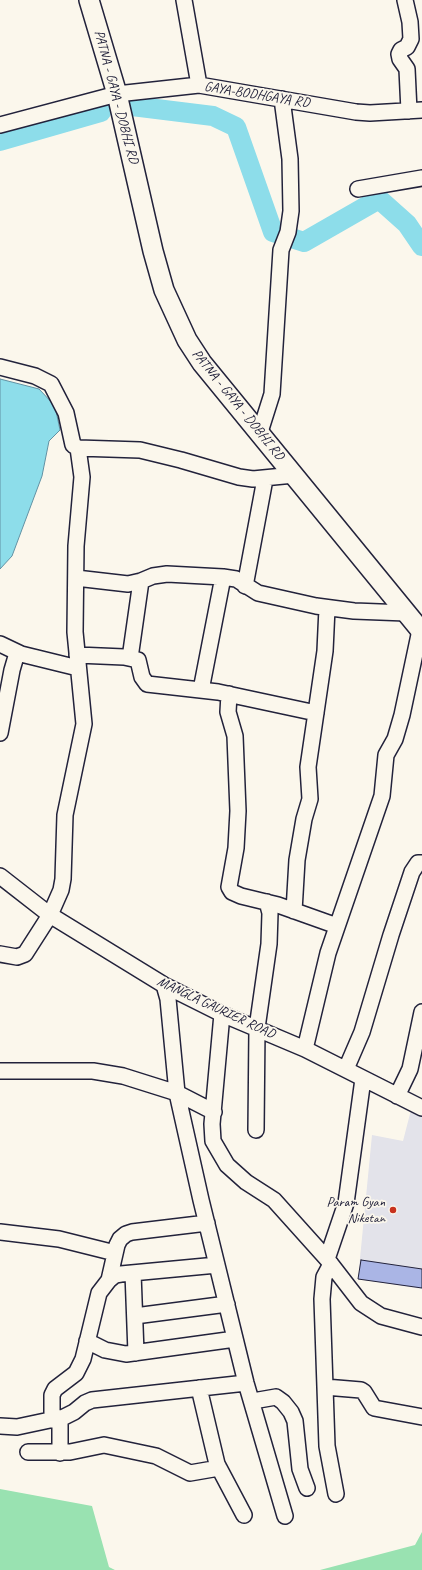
<!DOCTYPE html>
<style>
body{margin:0}
canvas{display:block;background:#fbf7ec}
</style>
<canvas width="422" height="1570"></canvas>
<script>
const ctx = document.querySelector('canvas').getContext('2d');
ctx.lineJoin = 'round';
function fill(path, color) { ctx.fillStyle = color; ctx.fill(path, 'evenodd'); }
const shape = rows => new Path2D(rows.map(r => 'M' + r).join(''));
function trace(path, color, width, dash) { ctx.strokeStyle = color; ctx.lineWidth = width; ctx.lineCap = dash ? 'butt' : 'round'; ctx.setLineDash(dash || []); ctx.stroke(path); }
function label(font, color, halo, rows, align = 'center') {
  ctx.font = font + ' Caveat,sans-serif'; ctx.lineWidth = 3.5; ctx.setLineDash([]); ctx.textBaseline = 'middle'; ctx.strokeStyle = halo; ctx.fillStyle = color; for (const [text, x, y, turn = 0] of rows) {
    ctx.save(); ctx.translate(x, y); ctx.rotate((+turn || 0) * Math.PI / 180); ctx.textAlign = isNaN(turn) ? turn : align; if (halo) ctx.strokeText(text, 0, 0); ctx.fillText(text, 0, 0); ctx.restore();
  }
}
const built = shape([
 [411,1110,422,1115,422,1289,358,1279,372,1135,403,1141]
]);
const green = shape([
 [0,1489,92,1506,109,1567,115,1570,0,1570],
 [422,1532,422,1570,320,1570,415,1545]
]);
const water = shape([
 [0,379,39,389,55,406,60,430,49,441,42,476,12,556,0,569,0,379]
]);
const river = shape([
 [132,106,213,116,236,127,273,232,304,242,379,199,407,224,422,246],
 [0,141,101,112]
]);
const building = shape([
 [361,1260,422,1269,422,1288,358,1279,361,1260]
]);
const minor = shape([
 [184,0,199,85],
 [405,0,410,22,411,39,407,47,401,50,399,54,400,59,407,69,409,111],
 [0,125,117,94,199,85,356,112,370,113,422,110],
 [358,189,422,178],
 [0,367,35,376,51,384,66,413,73,445,78,448,140,450,181,460,239,477,253,479,294,475],
 [260,432,272,394,281,250,288,232,291,211,290,159,282,99],
 [76,578,128,584,141,581,153,576,167,574,223,577,236,579,258,593,316,606,354,611,406,613],
 [245,586,265,479],
 [0,644,21,654,78,668],
 [77,655,124,657,138,660,142,677,147,684,218,692,316,713],
 [130,658,141,581],
 [201,690,223,577],
 [229,694,228,712,235,736,238,811,236,848,229,887,232,892,241,896,278,905,337,926],
 [0,733,12,670,17,653],
 [0,876,50,915,164,985,222,1014,305,1049,422,1108],
 [294,911,297,860,304,819,310,799,308,767,325,651,327,608],
 [0,954,17,957,25,954,50,915,61,890,63,879,65,815,84,724,75,632,76,546,82,477,78,448],
 [164,985,168,999,177,1093,201,1200,246,1383,285,1516],
 [222,1014,212,1124,213,1141,227,1165,246,1182,274,1200,327,1259,346,1203,363,1079],
 [305,1049,328,953,382,796,386,755,395,739,402,715,420,630],
 [346,1069,362,1032,391,935,412,872,418,863,422,863],
 [0,1071,93,1071,123,1076,177,1093,214,1112],
 [397,1096,410,1069,422,1012],
 [256,1130,257,1028,269,944,270,913,267,902],
 [0,1232,59,1239,115,1253],
 [327,1259,361,1303,381,1316,422,1327],
 [331,1264,324,1277,322,1299,327,1446,336,1494],
 [133,1273,136,1353],
 [109,1280,117,1245,120,1239,126,1234,132,1232,207,1223],
 [135,1316,227,1304],
 [87,1341,105,1350,126,1354,235,1339],
 [325,1387,361,1390,364,1392,374,1408,422,1417],
 [199,1388,217,1464,244,1515],
 [253,1401,276,1397,283,1402,291,1412,295,1421,300,1469,307,1488],
 [60,1418,60,1453],
 [52,1420,52,1395,55,1389,76,1373,83,1359,99,1293,109,1280,115,1275,121,1274,217,1265],
 [0,1426,17,1427,64,1417,74,1412,85,1403,92,1400,246,1383],
 [28,1452,70,1452,104,1445,156,1456,190,1473,219,1468]
]);
const major = shape([
 [89,0,117,94,153,251,164,290,187,340,202,363,422,632]
]);
const markers = [
 [393,1210,4,"#c8321e"]
];
const streetNames = [
 ["GAYA-BODHGAYA RD",257,95,9],
 ["PATNA - GAYA - DOBHI RD",116,97,75],
 ["PATNA - GAYA - DOBHI RD",238,405,51],
 ["MANGLA GAURIER ROAD",216,1008,25]
];
const poiNames = [
 ["Param Gyan",385,1202],
 ["Niketan",385,1218]
];
fill(built, '#e3e3ea');
fill(green, '#99e2b1');
fill(water, '#8dddea');
trace(water, '#6292a4', 1);
trace(river, '#8dddea', 20);
fill(building, '#aab5e5');
trace(building, '#22223b', 1);
trace(minor, '#22223b', 18);
trace(major, '#22223b', 22);
trace(minor, '#fbf7ec', 15);
trace(major, '#fbf7ec', 19);
for (const [x, y, r, color] of markers) { const dot = new Path2D(); dot.arc(x, y, r, 0, 2 * Math.PI); ctx.fillStyle = color; ctx.fill(dot); trace(dot, '#fbf7ec', 1.5); }
label('14px', '#22223b', '#fbf7ec', streetNames);
label('14px', '#22223b', '#fbf7ec', poiNames, 'right');
</script>
